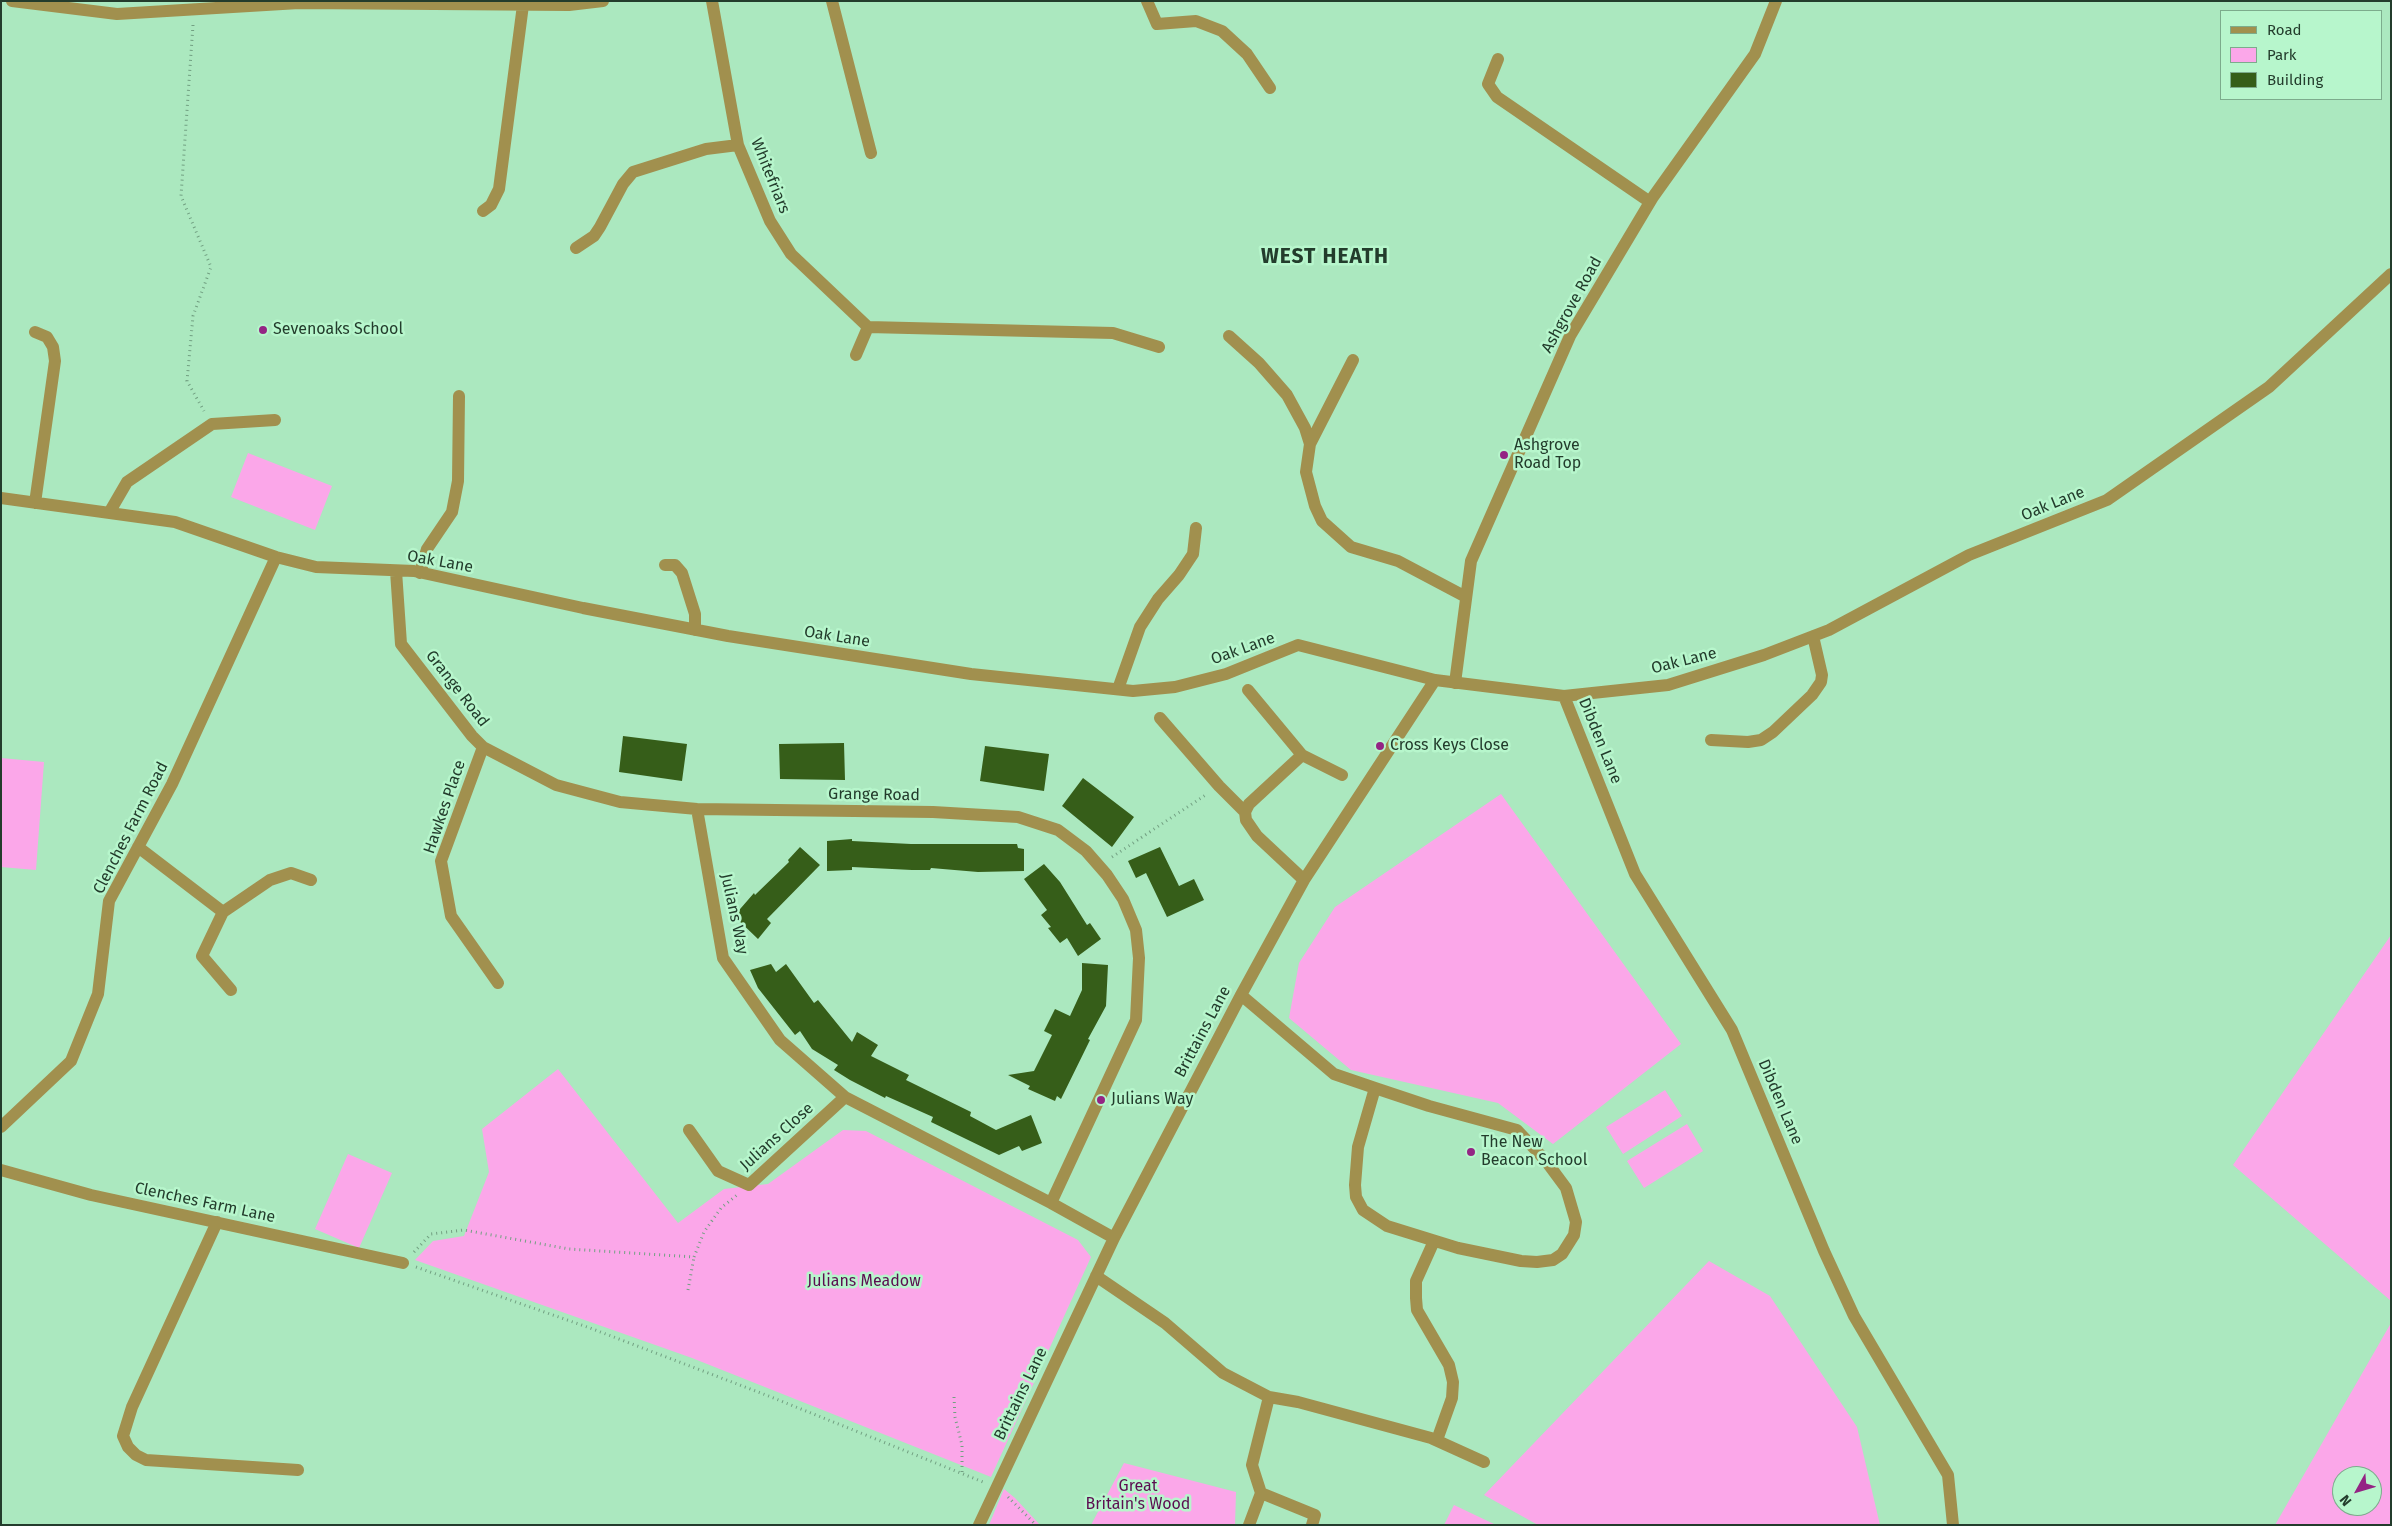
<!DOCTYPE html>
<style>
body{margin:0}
#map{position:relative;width:2392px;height:1526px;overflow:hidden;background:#abe8bf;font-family:"Fira Sans",sans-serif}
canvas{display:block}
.frame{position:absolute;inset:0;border:2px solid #233c2c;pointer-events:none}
.legend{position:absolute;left:2220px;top:10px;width:162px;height:90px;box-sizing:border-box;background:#b7f6cc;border:1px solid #7cac8c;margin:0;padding:6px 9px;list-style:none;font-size:15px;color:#233c2c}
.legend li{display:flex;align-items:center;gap:10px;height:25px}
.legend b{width:25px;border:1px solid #7cac8c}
.north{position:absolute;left:2332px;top:1466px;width:50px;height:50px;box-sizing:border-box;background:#b7f6cc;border:1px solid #7cac8c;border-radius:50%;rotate:231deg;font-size:14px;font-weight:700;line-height:20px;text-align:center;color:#233c2c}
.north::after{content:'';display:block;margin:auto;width:18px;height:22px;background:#942484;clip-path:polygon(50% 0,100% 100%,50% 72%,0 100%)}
</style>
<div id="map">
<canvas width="2392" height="1526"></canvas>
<div class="frame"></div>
<ul class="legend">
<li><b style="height:6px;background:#a1904e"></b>Road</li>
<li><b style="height:14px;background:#fba7e9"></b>Park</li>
<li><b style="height:14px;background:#365e19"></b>Building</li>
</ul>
<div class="north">N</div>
</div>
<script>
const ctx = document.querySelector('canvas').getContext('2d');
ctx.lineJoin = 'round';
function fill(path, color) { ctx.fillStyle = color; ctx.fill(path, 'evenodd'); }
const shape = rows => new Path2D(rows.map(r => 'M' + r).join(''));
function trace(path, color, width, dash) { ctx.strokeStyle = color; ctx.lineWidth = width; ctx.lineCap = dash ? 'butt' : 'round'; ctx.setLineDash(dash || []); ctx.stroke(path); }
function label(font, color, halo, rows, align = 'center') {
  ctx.font = font + ' "Fira Sans",sans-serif'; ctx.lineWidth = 5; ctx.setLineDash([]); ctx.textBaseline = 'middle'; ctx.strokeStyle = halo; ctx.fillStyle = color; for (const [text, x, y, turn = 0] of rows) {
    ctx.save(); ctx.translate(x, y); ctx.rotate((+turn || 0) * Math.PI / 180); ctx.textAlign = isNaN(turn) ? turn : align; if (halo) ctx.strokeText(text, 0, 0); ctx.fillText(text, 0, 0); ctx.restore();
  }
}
const green = shape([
 [248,453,332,486,315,530,231,497],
 [1,758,44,762,36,870,1,867],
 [1501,794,1681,1044,1553,1144,1498,1103,1351,1070,1289,1018,1299,963,1335,907],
 [2391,935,2391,1301,2233,1165],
 [558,1069,678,1223,724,1189,768,1184,843,1130,866,1131,1078,1240,1091,1257,991,1477,692,1358,415,1260,433,1241,464,1236,489,1172,482,1129],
 [1665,1090,1682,1116,1623,1154,1606,1127],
 [1687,1124,1703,1151,1644,1188,1627,1161],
 [348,1154,392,1173,359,1248,315,1229],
 [1709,1261,1770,1296,1857,1427,1880,1525,1538,1525,1484,1495],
 [2391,1323,2391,1525,2275,1525],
 [2342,1476,2372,1476,2372,1506,2342,1506],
 [1124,1463,1236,1492,1235,1525,1091,1525],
 [1004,1489,1015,1498,1040,1525,989,1525],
 [1454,1505,1496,1525,1444,1525]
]);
const building = shape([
 [623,736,687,744,682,781,619,772],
 [844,743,845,780,780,779,779,744],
 [985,746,1049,754,1044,791,980,781],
 [1083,778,1134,817,1112,847,1062,806],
 [852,839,852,841,911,844,1017,844,1018,848,1024,849,1024,871,978,872,931,868,930,870,912,870,852,867,852,870,827,871,827,841],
 [800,847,820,865,767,919,771,923,758,939,734,916,754,893,755,895,789,862,788,860],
 [1160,847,1179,886,1194,879,1204,900,1167,917,1146,873,1136,878,1128,861],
 [1044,864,1060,882,1087,925,1090,923,1101,939,1078,956,1067,938,1060,943,1048,928,1051,927,1041,915,1047,910,1024,879],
 [1082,963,1108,965,1106,1006,1088,1039,1090,1040,1061,1099,1057,1096,1055,1101,1028,1089,1030,1086,1008,1075,1034,1071,1052,1035,1044,1031,1055,1009,1070,1016,1082,990],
 [771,964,776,972,786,964,814,1003,818,1000,852,1042,857,1032,878,1045,871,1056,909,1075,906,1080,971,1112,970,1116,996,1130,1031,1115,1042,1143,1022,1151,1019,1146,999,1155,931,1122,933,1117,886,1096,885,1098,850,1080,834,1070,838,1065,812,1049,800,1031,795,1035,758,988,750,970]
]);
const path = shape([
 [193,25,181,196,211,267,193,316,187,381,204,411],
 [1112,857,1207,794],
 [414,1252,431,1234,464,1230,569,1249,694,1257,704,1232,721,1208,737,1195],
 [416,1267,590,1328,766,1395,983,1482],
 [688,1290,694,1257],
 [954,1397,955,1417,962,1445,962,1472],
 [1008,1497,1036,1525]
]);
const minor = shape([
 [12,1,117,14,299,3,569,5,603,1],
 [712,1,738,145,770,221,791,254,868,327,856,355],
 [832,1,871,153],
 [1147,1,1157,24,1196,21,1222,31,1247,54,1270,88],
 [1498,59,1488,84,1497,97,1650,202],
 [483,211,491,205,499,189,523,5],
 [576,248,594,236,600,227,623,184,633,172,706,149,738,145],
 [868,327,1113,333,1159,347],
 [35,332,47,337,53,347,55,361,35,503],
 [1229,336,1259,363,1287,395,1305,428,1310,444],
 [1353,360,1310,444,1306,472,1315,506,1322,521,1351,547,1398,561,1466,597],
 [1,498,175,522,276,557,316,567,414,571,583,608,728,636,971,674,1133,691,1175,687,1226,674,1298,645,1435,680,1564,696,1668,685,1764,655,1829,630,1969,555,2107,500,2269,387,2391,274],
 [109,513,127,482,212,424,275,420],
 [665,565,675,565,682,573,695,614,695,630],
 [396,571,401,644,472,736,483,747,556,785,620,802,697,809,933,812,1018,817,1058,830,1086,851,1107,875,1123,899,1136,930,1139,958,1136,1020,1051,1203],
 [420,573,427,549,452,512,458,481,459,396],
 [1455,683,1471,561,1570,336,1653,197,1755,54,1776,1],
 [1118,689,1140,627,1158,599,1179,575,1193,554,1196,528],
 [1248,690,1302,755],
 [1564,696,1635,874,1732,1030,1824,1251,1854,1316,1948,1475,1953,1525],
 [1160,718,1219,786,1245,812,1246,820,1257,836,1304,880],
 [1711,740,1748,742,1761,740,1773,732,1812,695,1821,682,1822,675,1813,636],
 [483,747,441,861,451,916,498,983],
 [697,809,723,958,780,1040,845,1097,1051,1203,1114,1238],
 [1245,812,1249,804,1302,755,1342,775],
 [138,847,223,912],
 [231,990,202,956,223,912,270,880,291,873,311,880],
 [1241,995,1334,1074,1375,1088,1429,1106,1517,1130,1546,1161,1566,1188,1576,1222,1574,1235,1562,1254,1553,1260,1537,1262,1521,1261,1458,1248,1387,1226,1363,1210,1356,1197,1355,1185,1358,1147,1375,1088],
 [1,1127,71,1061,98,994,109,901,172,784,276,557],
 [689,1130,718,1171,749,1185,845,1097],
 [1,1170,91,1195,403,1263],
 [217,1222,132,1407,123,1436,128,1447,136,1455,146,1460,298,1470],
 [1434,1241,1416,1281,1416,1298,1417,1310,1449,1365,1453,1382,1452,1398,1437,1440],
 [1096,1276,1165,1323,1223,1373,1269,1397,1298,1402,1431,1438,1484,1462],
 [1261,1493,1252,1465,1269,1397],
 [979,1525,1114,1238,1241,995,1304,880,1435,680],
 [1249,1525,1261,1493,1315,1515,1312,1525]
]);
const markers = [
 [263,330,5,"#942484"],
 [1504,455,5,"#942484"],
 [1380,746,5,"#942484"],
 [1101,1100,5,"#942484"],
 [1471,1152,5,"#942484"]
];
const streetNames = [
 ["Whitefriars",770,176,68],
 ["Ashgrove Road",1572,305,-61],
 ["Oak Lane",2053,504,-22],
 ["Oak Lane",440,562,10],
 ["Oak Lane",837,637,9],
 ["Oak Lane",1243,649,-20],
 ["Oak Lane",1684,661,-14],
 ["Grange Road",457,689,52],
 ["Dibden Lane",1600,741,68],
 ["Grange Road",874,795,1],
 ["Hawkes Place",445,807,-71],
 ["Clenches Farm Road",131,828,-63],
 ["Julians Way",734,914,78],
 ["Brittains Lane",1203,1032,-62],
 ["Dibden Lane",1780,1102,67],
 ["Julians Close",777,1137,-42],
 ["Clenches Farm Lane",205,1203,12],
 ["Brittains Lane",1021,1394,-64]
];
const poiNames = [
 ["Sevenoaks School",273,330],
 ["Ashgrove",1514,446],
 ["Road Top",1514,464],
 ["Cross Keys Close",1390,746],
 ["Julians Way",1111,1100],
 ["The New",1481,1143],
 ["Beacon School",1481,1161]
];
const parkNames = [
 ["Julians Meadow",864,1282],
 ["Great",1138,1487],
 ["Britain's Wood",1138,1505]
];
const districtNames = [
 ["WEST HEATH",1325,257]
];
fill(green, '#fba7e9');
fill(building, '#365e19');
trace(path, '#72a082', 3, [1, 4]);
trace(minor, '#a1904e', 12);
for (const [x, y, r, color] of markers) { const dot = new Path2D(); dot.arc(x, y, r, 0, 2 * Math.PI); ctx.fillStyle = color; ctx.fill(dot); trace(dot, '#b7f6cc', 2); }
label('16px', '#233c2c', '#b7f6cc', streetNames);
label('16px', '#233c2c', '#b7f6cc', poiNames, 'left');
label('16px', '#5b0d50', '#b7f6cc', parkNames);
ctx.letterSpacing = '1px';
label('bold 21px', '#233c2c', '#b7f6cc', districtNames);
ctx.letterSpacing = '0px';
</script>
